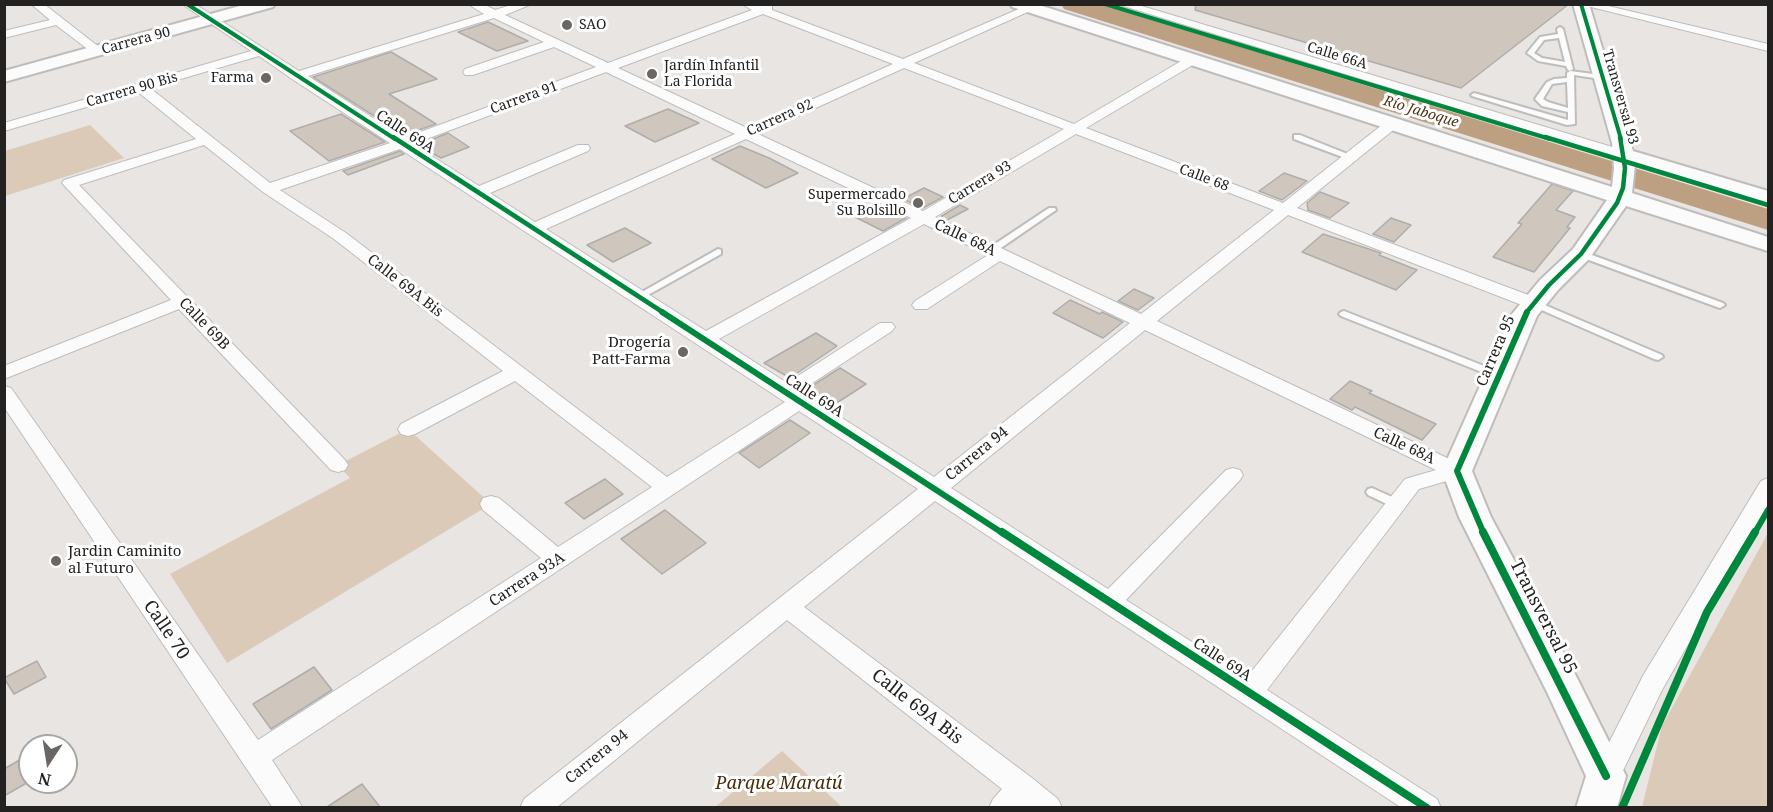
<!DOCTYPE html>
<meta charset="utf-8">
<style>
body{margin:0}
#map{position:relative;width:1773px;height:812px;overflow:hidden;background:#e8e5e2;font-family:"Noto Serif",serif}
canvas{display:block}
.frame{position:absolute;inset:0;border:6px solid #242220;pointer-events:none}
.north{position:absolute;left:18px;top:734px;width:60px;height:60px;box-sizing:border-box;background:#fff;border:2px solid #a7a7a6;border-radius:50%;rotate:192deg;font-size:16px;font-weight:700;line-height:24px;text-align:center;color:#242220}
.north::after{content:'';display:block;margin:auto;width:21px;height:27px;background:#696664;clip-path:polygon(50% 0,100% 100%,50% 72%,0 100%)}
</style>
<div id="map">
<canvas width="1773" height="812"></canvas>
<div class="frame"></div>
<div class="north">N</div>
</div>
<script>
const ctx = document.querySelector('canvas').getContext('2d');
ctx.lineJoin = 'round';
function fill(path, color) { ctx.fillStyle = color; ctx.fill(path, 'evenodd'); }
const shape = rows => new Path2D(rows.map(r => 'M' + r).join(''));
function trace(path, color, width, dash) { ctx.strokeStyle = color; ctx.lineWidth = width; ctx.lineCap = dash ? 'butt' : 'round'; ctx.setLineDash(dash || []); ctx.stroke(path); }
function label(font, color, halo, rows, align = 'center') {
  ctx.font = font + ' "Noto Serif",serif'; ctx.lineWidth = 6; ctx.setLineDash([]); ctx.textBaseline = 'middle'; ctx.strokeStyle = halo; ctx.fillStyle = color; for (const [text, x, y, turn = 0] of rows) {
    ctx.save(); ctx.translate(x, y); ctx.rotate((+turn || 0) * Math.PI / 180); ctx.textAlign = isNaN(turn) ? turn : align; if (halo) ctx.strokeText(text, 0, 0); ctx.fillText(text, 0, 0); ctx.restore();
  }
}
const green = shape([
 [90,125,124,158,5,196,5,151],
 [408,429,491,504,227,663,170,574,350,478,338,465],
 [1768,533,1768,807,1642,807,1662,726],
 [782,751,842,807,715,807]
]);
const river = shape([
 [1061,4,1100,4,1768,209,1768,230,1064,9,1061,4]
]);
const building = shape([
 [1196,4,1569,4,1461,88,1195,10,1196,4],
 [488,22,528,41,497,51,458,32,488,22],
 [391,52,437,79,389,94,436,124,404,135,313,77,391,52],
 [668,109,699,123,655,142,625,126,668,109],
 [341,114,385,142,329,161,290,131,341,114],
 [448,133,469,147,441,158,418,145,448,133],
 [740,146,769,158,798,173,766,188,712,159,740,146],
 [400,151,404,154,348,175,343,171,400,151],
 [1284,173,1307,181,1282,200,1259,191,1284,173],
 [1552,184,1573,191,1556,210,1575,217,1567,227,1570,228,1534,272,1493,257,1522,224,1518,223,1552,184],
 [924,188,943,197,923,208,903,199,924,188],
 [1320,192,1349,203,1330,218,1308,210,1307,203,1320,192],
 [960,205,968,209,947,220,940,217,960,205],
 [876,206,883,210,886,208,906,218,883,231,855,217,876,206],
 [1391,218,1411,225,1394,242,1373,234,1391,218],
 [625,228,651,243,613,262,587,245,625,228],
 [1323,234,1381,253,1379,255,1417,270,1396,290,1302,252,1323,234],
 [1134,289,1154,298,1138,310,1118,301,1134,289],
 [1070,300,1100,314,1102,312,1123,322,1103,338,1053,313,1070,300],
 [816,333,837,346,790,378,764,363,816,333],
 [840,368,866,384,832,406,807,389,840,368],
 [1350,381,1372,391,1369,393,1436,424,1422,440,1355,407,1352,410,1330,399,1350,381],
 [790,420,810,433,759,468,739,453,790,420],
 [605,479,623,494,584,519,565,503,605,479],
 [665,510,706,543,662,574,621,539,665,510],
 [37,661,46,677,14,694,4,678,37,661],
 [314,667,332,690,271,729,253,704,314,667],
 [30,754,30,781,4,796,4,769,30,754],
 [362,784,380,807,327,807,362,784]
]);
const lane = shape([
 [1560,27,1563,29,1573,69,1570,71,1601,75,1604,77,1601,79,1574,75,1575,124,1567,125,1472,96,1471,95,1474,93,1568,120,1568,112,1542,106,1535,99,1547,82,1554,79,1567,78,1567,73,1570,71,1568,70,1566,66,1538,61,1527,53,1540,37,1558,34,1557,29,1560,27],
 [1559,38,1565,62,1542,58,1534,53,1544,40,1559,38],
 [1567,82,1568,108,1548,102,1543,99,1552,84,1567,82],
 [1294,135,1300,135,1355,157,1348,159,1294,139,1294,135],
 [1049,208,1055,208,1056,210,995,252,989,252,989,248,1049,208],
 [718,249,721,250,721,254,641,299,638,300,633,297,718,249],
 [1581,251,1723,303,1725,305,1720,308,1717,307,1578,256,1578,252,1581,251],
 [1533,300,1662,355,1663,357,1658,360,1654,359,1530,305,1528,303,1530,301,1533,300],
 [1344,311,1502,373,1503,375,1502,377,1494,377,1341,316,1339,314,1341,312,1344,311],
 [1372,488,1401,501,1403,504,1401,507,1393,507,1368,495,1366,492,1368,489,1372,488]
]);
const street = shape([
 [31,4,44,4,104,51,98,55,94,54,56,25,4,38,4,31,50,20,31,4],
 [182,4,195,4,299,71,484,14,468,4,483,4,495,10,514,4,532,4,505,15,608,63,752,10,742,4,772,6,772,10,903,59,1028,5,1034,8,1032,10,914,63,1074,124,1188,57,1196,57,1196,63,1086,128,1283,203,1387,121,1397,121,1399,124,1397,127,1297,208,1539,299,1542,303,1539,307,1527,307,1288,215,1157,321,1464,466,1467,471,1464,476,1419,489,1267,690,1437,799,1441,808,1402,808,935,501,804,607,1032,778,1058,799,1062,808,1023,806,1022,808,989,808,993,799,1002,789,787,620,556,808,520,808,524,799,918,489,799,411,272,760,303,808,273,808,4,407,4,386,11,388,258,740,541,558,483,510,480,504,483,498,491,496,499,498,558,547,652,487,515,381,415,434,408,436,401,434,398,429,401,424,503,371,334,239,263,192,204,145,79,185,345,460,348,465,345,470,338,472,331,470,179,309,4,379,4,366,171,300,62,183,64,180,196,139,138,92,4,131,4,123,251,51,182,4],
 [763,14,893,64,747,128,618,68,763,14],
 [494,18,544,42,465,69,463,72,465,75,473,75,554,47,596,67,404,138,308,76,494,18],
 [259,56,292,79,390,143,270,183,150,88,259,56],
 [904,68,1064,129,923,211,758,134,904,68],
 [606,72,735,134,535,222,490,193,588,151,590,148,588,145,578,145,479,186,413,144,606,72],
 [1076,134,1274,210,1141,314,935,217,1076,134],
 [746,139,911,218,706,331,546,229,746,139],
 [400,149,471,196,785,402,667,477,346,233,280,190,400,149],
 [924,224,988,255,915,301,912,305,915,309,927,309,1000,261,1130,323,934,477,800,391,892,331,895,327,892,323,880,323,787,383,719,339,924,224],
 [1145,330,1436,470,1405,479,1247,677,1126,600,1240,480,1243,475,1240,470,1233,468,1226,470,1108,589,951,488,1145,330],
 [1117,4,1135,4,1629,152,1631,155,1629,158,1619,158,1117,4],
 [1579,4,1600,4,1768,44,1768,51,1579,4],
 [1768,478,1768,504,1662,690,1616,785,1606,789,1596,785,1592,776,1644,674,1761,481,1768,478]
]);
const secondary = shape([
 [247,4,275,4,273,7,4,82,4,71,247,4],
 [1010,4,1036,4,1612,187,1614,168,1612,143,1573,4,1589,4,1633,151,1768,191,1768,205,1635,165,1632,193,1768,237,1768,251,1626,206,1589,259,1558,290,1537,316,1472,471,1491,517,1576,676,1626,776,1617,808,1576,808,1586,776,1547,692,1459,517,1442,471,1512,314,1540,280,1573,249,1607,200,1012,7,1010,4]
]);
const cyclewayFar3 = shape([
 [187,4,395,139],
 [1105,4,1550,139],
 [1581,4,1621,139]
]);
const cyclewayFar2 = shape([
 [393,137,664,313],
 [1545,137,1768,205],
 [1526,313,1549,285,1581,254,1617,203,1623,188,1625,168,1620,137]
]);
const cyclewayFar1 = shape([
 [662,312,1004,534],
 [1484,534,1457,471,1527,312],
 [1754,534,1768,510]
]);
const cycleway = shape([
 [1002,532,1427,808],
 [1483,532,1606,776],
 [1622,808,1707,612,1755,532]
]);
const markers = [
 [567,25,6,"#696664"],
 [652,74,6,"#696664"],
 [266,78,6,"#696664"],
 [918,203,6,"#696664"],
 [683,352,6,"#696664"],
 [56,561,6,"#696664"]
];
const farPoinames = [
 ["SAO",579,25],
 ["Jardín Infantil",664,66],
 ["La Florida",664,82],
 ["Farma",254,78,"right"],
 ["Supermercado",906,195,"right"],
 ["Su Bolsillo",906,211,"right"]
];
const farStreetnames = [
 ["Carrera 90",136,41,-15],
 ["Calle 66A",1337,56,17],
 ["Carrera 90 Bis",132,90,-16],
 ["Transversal 93",1620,97,74],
 ["Carrera 91",524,98,-20],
 ["Carrera 92",780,118,-24],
 ["Calle 68",1204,178,21],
 ["Carrera 93",980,183,-31]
];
const farWaternames = [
 ["Río Jaboque",1421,112,17]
];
const streetNames = [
 ["Calle 69A",405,132,33],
 ["Calle 68A",965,238,25],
 ["Calle 69A Bis",405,286,38],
 ["Calle 69B",204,324,46],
 ["Carrera 95",1496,351,-67],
 ["Calle 69A",814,396,33],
 ["Calle 68A",1404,446,25],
 ["Carrera 94",977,454,-39],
 ["Carrera 93A",527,580,-33],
 ["Calle 69A",1222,660,33],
 ["Carrera 94",597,757,-39]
];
const poiNames = [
 ["Drogería",671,343],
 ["Patt-Farma",671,360],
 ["Jardin Caminito",68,552,"left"],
 ["al Futuro",68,569,"left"]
];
const nearStreetnames = [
 ["Transversal 95",1543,617,63],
 ["Calle 70",166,630,56],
 ["Calle 69A Bis",917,707,38]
];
const nearParknames = [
 ["Parque Maratú",779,784]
];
fill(green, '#dbcab8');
fill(river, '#bda081');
fill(building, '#cfc6bd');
trace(building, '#afadab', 1.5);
trace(lane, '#bfbdbb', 4);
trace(street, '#bfbdbb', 2);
trace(secondary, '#bfbdbb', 4);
fill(lane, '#fcfbfb');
fill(street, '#fcfbfb');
fill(secondary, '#fcfbfb');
trace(cyclewayFar3, '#00873e', 4);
trace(cyclewayFar2, '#00873e', 4.5);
trace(cyclewayFar1, '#00873e', 6);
trace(cycleway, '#00873e', 8);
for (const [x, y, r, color] of markers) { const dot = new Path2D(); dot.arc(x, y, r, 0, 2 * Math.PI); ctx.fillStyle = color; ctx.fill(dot); trace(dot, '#fff', 2); }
label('14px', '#242220', '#fff', farPoinames, 'left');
label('14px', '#242220', '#fff', farStreetnames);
label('italic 14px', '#523513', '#fff', farWaternames);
label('15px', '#242220', '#fff', streetNames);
label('15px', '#242220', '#fff', poiNames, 'right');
label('18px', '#242220', '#fff', nearStreetnames);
label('italic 18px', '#492d09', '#fff', nearParknames);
</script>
